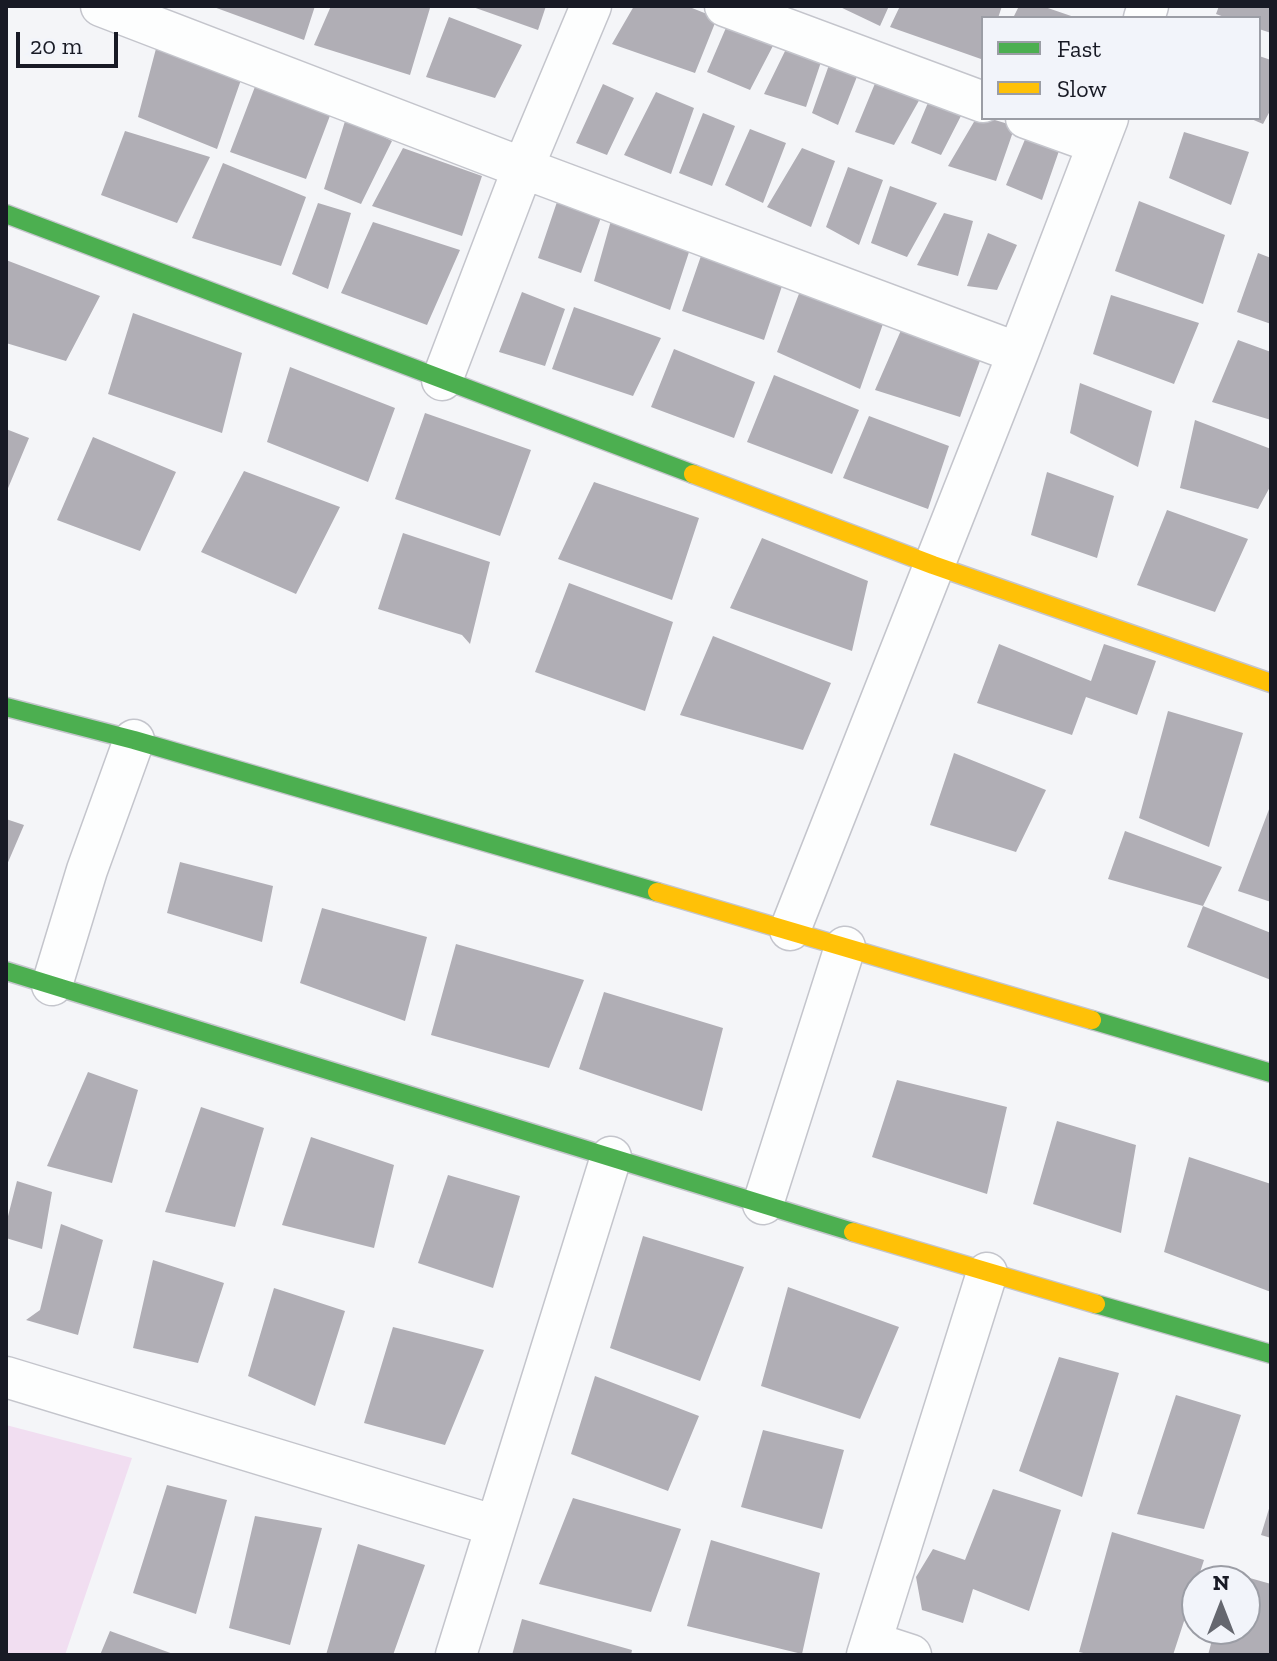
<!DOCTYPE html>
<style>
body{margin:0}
#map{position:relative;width:1277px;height:1661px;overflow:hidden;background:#f4f5f8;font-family:"Zilla Slab",serif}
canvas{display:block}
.frame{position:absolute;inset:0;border:8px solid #181a25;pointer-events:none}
.legend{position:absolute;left:981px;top:16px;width:280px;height:104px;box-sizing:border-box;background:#f2f4fa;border:2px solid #9b9da5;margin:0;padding:10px 14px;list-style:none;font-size:24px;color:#181a25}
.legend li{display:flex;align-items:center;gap:16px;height:40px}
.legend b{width:40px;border:2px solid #9b9da5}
.north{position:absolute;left:1181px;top:1565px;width:80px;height:80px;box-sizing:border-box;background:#f2f4fa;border:2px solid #9b9da5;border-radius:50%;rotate:0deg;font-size:22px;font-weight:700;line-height:32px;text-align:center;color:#181a25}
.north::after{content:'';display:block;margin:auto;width:28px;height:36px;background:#65676f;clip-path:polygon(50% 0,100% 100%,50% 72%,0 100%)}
.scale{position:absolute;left:16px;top:32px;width:102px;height:36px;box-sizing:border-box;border:4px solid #181a25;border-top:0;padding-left:10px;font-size:24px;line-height:28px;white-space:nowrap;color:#181a25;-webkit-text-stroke:6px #f2f4fa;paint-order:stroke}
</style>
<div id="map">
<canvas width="1277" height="1661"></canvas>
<div class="frame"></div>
<ul class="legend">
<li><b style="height:10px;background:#4caf50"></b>Fast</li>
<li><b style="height:10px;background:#ffc107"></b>Slow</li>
</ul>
<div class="north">N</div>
<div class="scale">20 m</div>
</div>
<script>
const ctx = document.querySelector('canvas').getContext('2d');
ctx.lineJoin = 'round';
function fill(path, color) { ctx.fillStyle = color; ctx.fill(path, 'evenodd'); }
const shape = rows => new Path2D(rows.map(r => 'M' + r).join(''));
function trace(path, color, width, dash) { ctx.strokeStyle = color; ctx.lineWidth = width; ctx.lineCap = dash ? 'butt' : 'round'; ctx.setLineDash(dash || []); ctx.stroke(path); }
const green = shape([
 [6,1425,132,1458,65,1655,6,1655]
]);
const building = shape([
 [211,6,315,6,304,40],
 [331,6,430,8,410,75,314,45],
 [470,6,546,6,538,30],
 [634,6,687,6,717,18,695,73,612,44],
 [838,6,889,6,880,26],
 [900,6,1002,6,998,18,983,18,981,59,890,27],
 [1019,6,1042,6,1077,18,1013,18],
 [1219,6,1271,6,1271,33,1259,29,1259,18,1227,18,1216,14],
 [449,17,522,45,495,98,426,77],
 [728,23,776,40,750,90,707,72],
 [158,41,242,77,217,149,138,117],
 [787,47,822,59,806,107,764,94],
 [1259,56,1271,60,1271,109,1263,124,1249,118,1259,118],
 [830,62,858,74,838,125,812,113],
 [876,81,921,97,894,145,855,132],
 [256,84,331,113,306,179,230,152],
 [603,84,634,98,607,155,576,143],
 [656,92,694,108,671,174,624,155],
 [930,98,964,110,941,155,911,143],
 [703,113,735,126,712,186,679,173],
 [978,115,1015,126,996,181,948,166],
 [346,118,392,141,361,204,324,189],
 [750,129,786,143,763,203,725,185],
 [125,131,210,157,177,223,101,195],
 [1184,132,1249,152,1231,205,1169,178],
 [1026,137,1060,148,1042,200,1006,185],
 [403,148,482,176,462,236,372,206],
 [802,148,835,161,811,227,767,207],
 [223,163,306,197,281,266,192,238],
 [848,167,883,180,859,245,826,227],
 [890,186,937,203,907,257,871,243],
 [559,196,603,212,581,273,538,258],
 [1139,201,1225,235,1203,304,1115,271],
 [318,203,351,213,328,289,292,274],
 [944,213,973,221,958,276,917,265],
 [612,217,691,246,670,310,594,281],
 [373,222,460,250,427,325,341,293],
 [988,233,1017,245,997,290,967,286],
 [702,253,783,283,764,340,682,311],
 [1258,253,1271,258,1271,324,1237,312],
 [6,260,100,296,66,361,6,343],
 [800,291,884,321,860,389,777,352],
 [522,292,565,309,545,366,499,352],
 [1111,295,1199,323,1174,384,1093,354],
 [574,307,661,338,633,396,552,369],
 [133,313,242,353,222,433,108,394],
 [902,328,981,358,960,417,875,390],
 [1238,340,1271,352,1271,420,1212,402],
 [674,349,755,382,734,438,651,407],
 [290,367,395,408,368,482,267,442],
 [774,375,859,410,832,474,747,442],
 [1080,383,1152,411,1138,467,1070,433],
 [425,413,531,450,500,536,395,499],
 [869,416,949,446,928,509,843,478],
 [1195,420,1271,449,1271,485,1258,509,1180,488],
 [6,429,29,438,6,493],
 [93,437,176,472,140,551,57,520],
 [244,471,340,507,296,594,201,552],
 [1047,472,1114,496,1097,558,1031,535],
 [594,482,699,518,672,600,558,559],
 [1167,510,1248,539,1215,612,1137,585],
 [403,533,490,562,470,644,462,635,378,609],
 [762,538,868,581,852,651,730,608],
 [569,583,673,622,645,711,535,672],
 [713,636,831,683,803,750,680,715],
 [999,644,1091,681,1104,644,1156,661,1137,715,1086,697,1072,735,977,703],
 [1168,711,1243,733,1209,847,1139,818],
 [954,753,1046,790,1016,852,930,825],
 [1271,804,1271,902,1238,891],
 [6,819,24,825,6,867],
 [1125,831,1222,867,1203,906,1271,933,1271,980,1187,947,1203,906,1108,879],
 [180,862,273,886,262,942,167,913],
 [322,908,427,937,405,1021,300,983],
 [456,944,584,980,549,1068,431,1035],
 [604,992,723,1028,702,1111,579,1069],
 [88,1072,138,1090,112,1183,47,1166],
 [897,1080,1007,1107,987,1194,872,1157],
 [201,1107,264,1128,235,1227,165,1212],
 [1057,1121,1136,1145,1121,1233,1033,1204],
 [311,1137,394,1165,374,1248,282,1225],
 [1189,1157,1271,1184,1271,1292,1164,1252],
 [448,1175,520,1196,493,1288,418,1263],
 [17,1181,52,1192,42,1249,6,1238,6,1224],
 [61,1224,103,1240,78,1335,26,1320,40,1310],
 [643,1236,744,1267,700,1381,610,1348],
 [153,1260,224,1283,198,1363,133,1348],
 [788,1287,899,1327,860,1419,761,1386],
 [274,1288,345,1311,315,1406,248,1376],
 [393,1327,484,1350,445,1445,364,1423],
 [1059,1357,1119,1373,1082,1497,1019,1471],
 [595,1376,699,1416,668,1491,571,1454],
 [1176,1395,1241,1415,1204,1529,1137,1514],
 [763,1430,844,1450,822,1529,741,1507],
 [167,1485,227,1500,196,1614,133,1593],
 [993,1489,1061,1510,1029,1611,973,1589,963,1623,922,1610,916,1577,933,1549,965,1560],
 [573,1498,681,1529,651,1612,539,1584],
 [1271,1502,1271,1538,1261,1535],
 [255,1516,322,1528,290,1645,229,1628],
 [1112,1532,1204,1560,1173,1655,1092,1655,1079,1652],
 [711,1540,820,1573,802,1654,687,1626],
 [358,1544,425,1565,393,1655,326,1655],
 [1232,1573,1271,1584,1271,1655,1208,1655,1215,1629,1245,1629,1245,1581,1229,1581],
 [522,1619,632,1650,631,1655,512,1655],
 [110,1631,176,1655,100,1655]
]);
const street = shape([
 [101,6,523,168,1018,353],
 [725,6,983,102],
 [1144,18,1148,6],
 [1026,118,1098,144],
 [442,380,523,168,591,6],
 [790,930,1018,353,1108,118],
 [52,985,87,870,134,740],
 [763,1204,845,947],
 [6,1377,496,1526],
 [871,1642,911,1655],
 [456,1655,611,1157],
 [867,1655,987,1273]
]);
const fast = shape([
 [6,214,693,474],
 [6,707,134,740,657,892],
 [6,971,853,1232],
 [1092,1020,1271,1073],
 [1096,1304,1271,1354]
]);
const slow = shape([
 [693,474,933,565,1271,683],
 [657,892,1092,1020],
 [853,1232,1096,1304]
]);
fill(green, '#f1def1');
fill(building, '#b0aeb5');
trace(street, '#c4c5cc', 43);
trace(fast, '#c4c5cc', 21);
trace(slow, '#c4c5cc', 21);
trace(street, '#fdfefe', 40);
trace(fast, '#4caf50', 18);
trace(slow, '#ffc107', 18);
</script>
